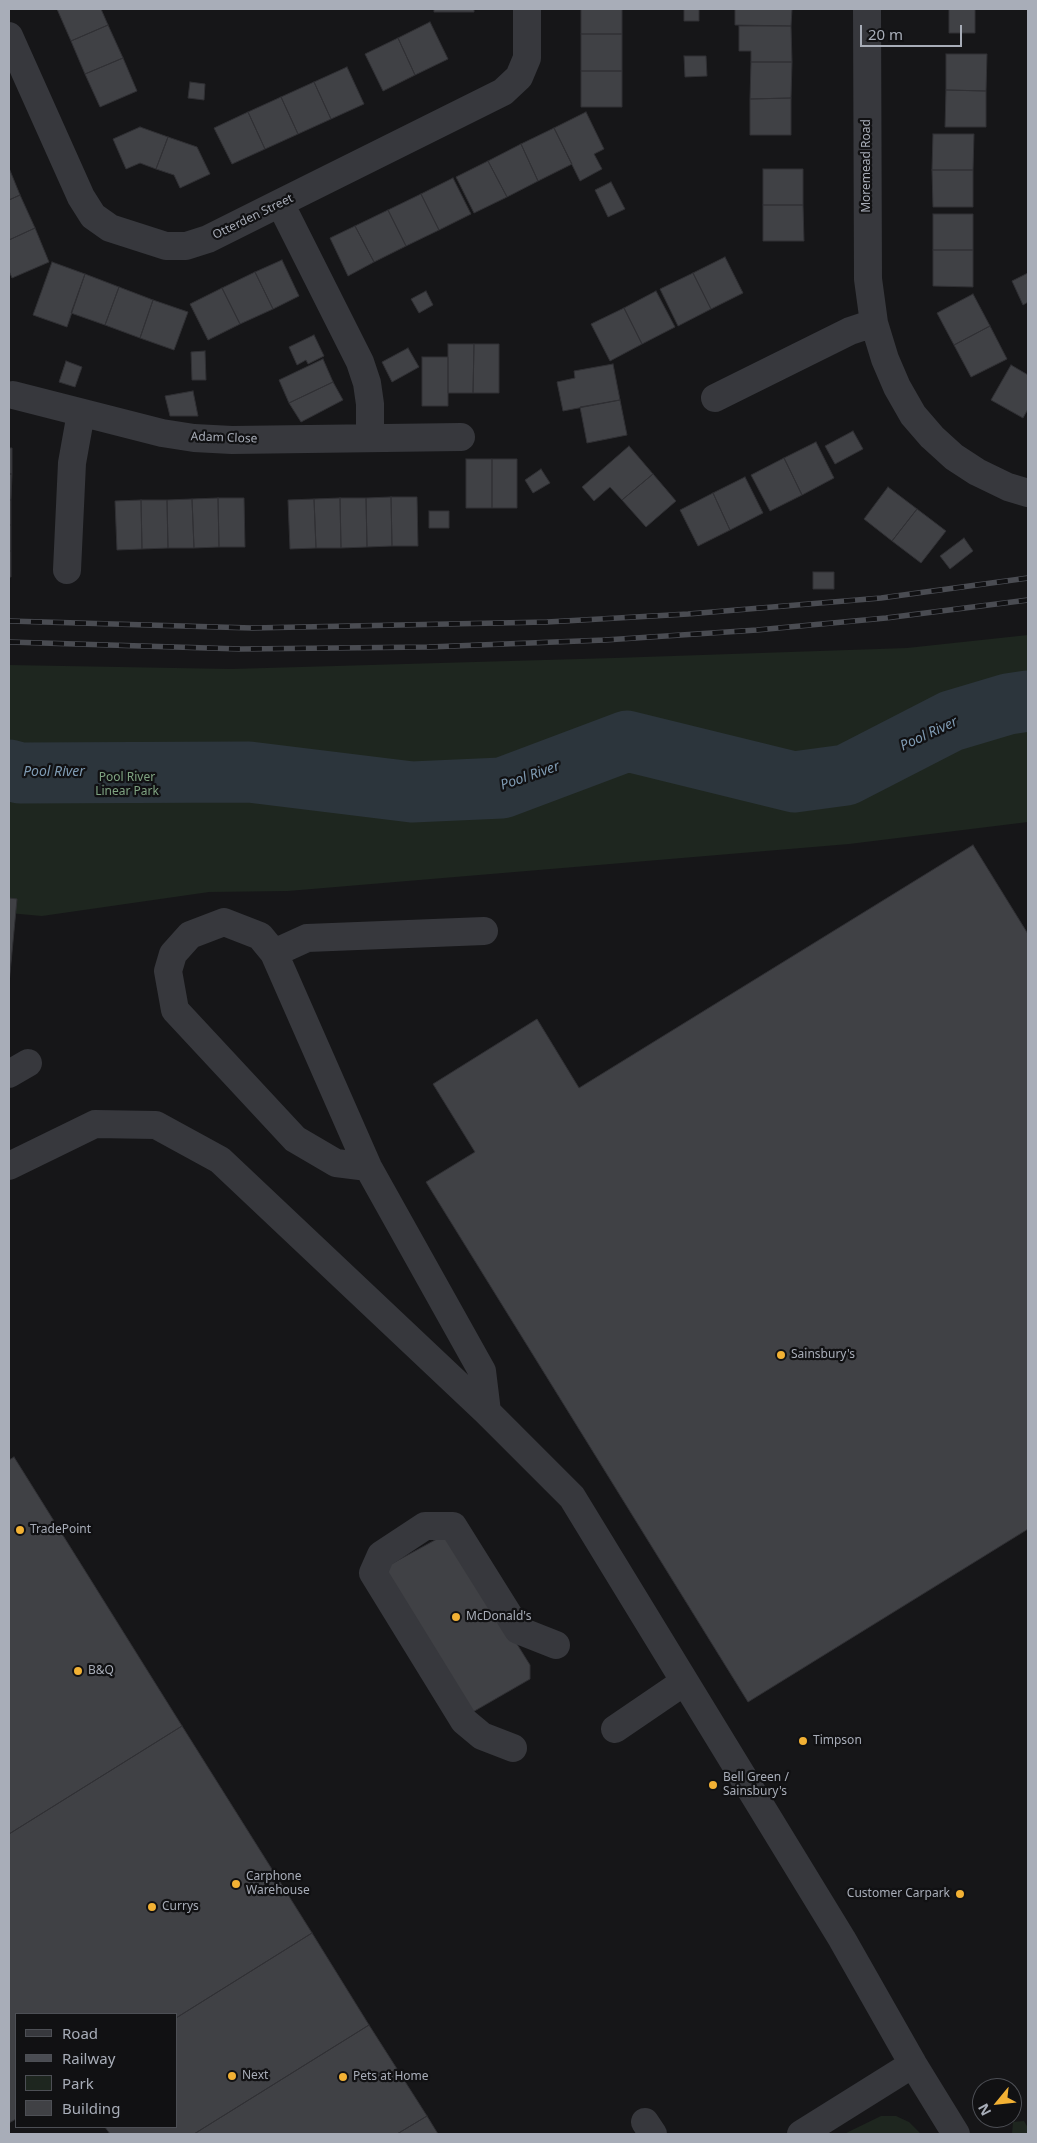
<!DOCTYPE html>
<style>
body{margin:0}
#map{position:relative;width:1037px;height:2143px;overflow:hidden;background:#161618;font-family:"Noto Sans",sans-serif}
canvas{display:block}
.frame{position:absolute;inset:0;border:10px solid #a8adb8;pointer-events:none}
.legend{position:absolute;left:15px;top:2013px;width:162px;height:115px;box-sizing:border-box;background:#111113;border:1px solid #4d4f55;margin:0;padding:6px 9px;list-style:none;font-size:15px;color:#a8adb8}
.legend li{display:flex;align-items:center;gap:10px;height:25px}
.legend b{width:25px;border:1px solid #4d4f55}
.north{position:absolute;left:972px;top:2078px;width:50px;height:50px;box-sizing:border-box;background:#111113;border:1px solid #4d4f55;border-radius:50%;rotate:242deg;font-size:14px;font-weight:700;line-height:20px;text-align:center;color:#a8adb8}
.north::after{content:'';display:block;margin:auto;width:18px;height:22px;background:#f2b134;clip-path:polygon(50% 0,100% 100%,50% 72%,0 100%)}
.scale{position:absolute;left:860px;top:25px;width:102px;height:22px;box-sizing:border-box;border:2px solid #a8adb8;border-top:0;padding-left:6px;font-size:15px;line-height:18px;white-space:nowrap;color:#a8adb8;-webkit-text-stroke:4px #111113;paint-order:stroke}
</style>
<div id="map">
<canvas width="1037" height="2143"></canvas>
<div class="frame"></div>
<ul class="legend">
<li><b style="height:6px;background:#37383d"></b>Road</li>
<li><b style="height:6px;background:#4a4c52"></b>Railway</li>
<li><b style="height:14px;background:#1e261f"></b>Park</li>
<li><b style="height:14px;background:#404145"></b>Building</li>
</ul>
<div class="north">N</div>
<div class="scale">20 m</div>
</div>
<script>
const ctx = document.querySelector('canvas').getContext('2d');
ctx.lineJoin = 'round';
function fill(path, color) { ctx.fillStyle = color; ctx.fill(path, 'evenodd'); }
const shape = rows => new Path2D(rows.map(r => 'M' + r).join(''));
function trace(path, color, width, dash) { ctx.strokeStyle = color; ctx.lineWidth = width; ctx.lineCap = dash ? 'butt' : 'round'; ctx.setLineDash(dash || []); ctx.stroke(path); }
function label(font, color, halo, rows, align = 'center') {
  ctx.font = font + ' "Noto Sans",sans-serif'; ctx.lineWidth = 4.5; ctx.setLineDash([]); ctx.textBaseline = 'middle'; ctx.strokeStyle = halo; ctx.fillStyle = color; for (const [text, x, y, turn = 0] of rows) {
    ctx.save(); ctx.translate(x, y); ctx.rotate((+turn || 0) * Math.PI / 180); ctx.textAlign = isNaN(turn) ? turn : align; if (halo) ctx.strokeText(text, 0, 0); ctx.fillText(text, 0, 0); ctx.restore();
  }
}
const green = shape([
 [1028,635,1028,822,849,844,288,891,209,892,42,916,9,913,9,665,231,669,614,658,907,648],
 [881,2116,896,2116,909,2122,921,2134,844,2134],
 [1024,2121,1028,2128,1028,2134,1012,2134,1013,2122]
]);
const river = shape([
 [9,770,20,773,249,772,412,792,502,788,627,741,794,782,846,775,951,721,1008,704,1028,701]
]);
const building = shape([
 [57,9,101,9,108,25,71,41,57,9],
 [434,9,474,9,474,12,434,12,434,9],
 [581,9,622,9,622,34,581,34,581,9],
 [684,9,699,9,699,21,684,21,684,9],
 [735,9,792,9,791,26,735,25,735,9],
 [949,9,975,9,975,33,949,33,949,9],
 [430,22,448,59,415,75,398,38,430,22],
 [108,25,123,58,85,74,71,41,108,25],
 [739,26,791,26,792,62,751,62,751,51,739,51,739,26],
 [581,34,622,34,622,71,581,71,581,34],
 [398,38,415,75,383,91,365,54,398,38],
 [946,54,987,54,986,91,946,90,946,54],
 [684,56,706,56,707,76,685,77,684,56],
 [123,58,137,91,100,107,85,74,123,58],
 [751,62,792,62,791,98,750,99,751,62],
 [347,67,364,104,331,119,314,82,347,67],
 [581,71,622,71,622,107,581,107,581,71],
 [190,82,205,84,204,100,188,98,190,82],
 [314,82,331,119,298,134,281,97,314,82],
 [946,90,986,91,986,127,945,127,946,90],
 [281,97,298,134,265,149,248,112,281,97],
 [791,98,791,135,750,135,750,99,791,98],
 [248,112,265,149,232,164,214,128,248,112],
 [586,112,604,149,594,154,602,169,580,181,554,128,586,112],
 [140,127,168,137,156,169,140,163,126,169,113,139,140,127],
 [554,128,572,164,538,181,521,144,554,128],
 [933,134,974,134,973,170,932,170,933,134],
 [168,137,197,147,210,174,180,188,174,175,156,169,168,137],
 [521,144,538,181,507,197,488,161,521,144],
 [488,161,507,197,474,213,456,177,488,161],
 [9,168,20,195,9,200,9,168],
 [763,169,803,169,803,205,763,205,763,169],
 [932,170,973,170,973,207,933,207,932,170],
 [453,178,471,214,439,230,421,194,453,178],
 [611,182,625,209,608,217,595,190,611,182],
 [421,194,439,230,406,246,388,210,421,194],
 [20,195,35,228,9,240,9,200,20,195],
 [763,205,803,205,804,241,763,241,763,205],
 [388,210,406,246,374,262,355,226,388,210],
 [933,214,973,214,973,250,933,250,933,214],
 [355,226,374,262,348,276,330,238,355,226],
 [35,228,49,262,12,278,9,271,9,240,35,228],
 [933,250,973,250,973,287,933,286,933,250],
 [725,257,743,293,711,309,693,273,725,257],
 [282,260,299,296,273,309,255,272,282,260],
 [52,262,85,274,67,327,33,315,52,262],
 [255,272,273,309,240,324,222,288,255,272],
 [693,273,711,309,678,326,660,289,693,273],
 [1028,273,1028,302,1023,305,1012,281,1028,273],
 [85,274,119,287,105,325,71,313,85,274],
 [119,287,153,300,140,338,105,325,119,287],
 [222,288,240,324,208,340,190,304,222,288],
 [426,291,433,305,419,313,411,299,426,291],
 [656,291,675,327,642,344,624,308,656,291],
 [973,294,990,326,954,345,937,313,973,294],
 [153,300,188,312,174,350,140,338,153,300],
 [624,308,642,344,610,361,591,324,624,308],
 [990,326,1007,359,971,377,954,345,990,326],
 [314,335,324,356,308,364,306,360,297,365,289,347,314,335],
 [448,344,474,344,473,393,448,393,448,344],
 [474,344,499,344,499,393,473,393,474,344],
 [408,348,419,367,392,382,382,362,408,348],
 [205,351,206,380,192,380,191,352,205,351],
 [422,357,448,357,448,406,422,406,422,357],
 [323,359,333,382,289,403,279,380,323,359],
 [66,361,82,367,75,387,59,382,66,361],
 [613,364,620,400,563,411,557,382,575,378,574,371,613,364],
 [1011,365,1028,375,1028,409,1023,418,991,400,1011,365],
 [333,382,343,400,301,422,289,403,333,382],
 [193,391,198,416,170,416,165,396,193,391],
 [620,400,627,435,587,443,580,407,620,400],
 [853,431,863,449,835,464,825,446,853,431],
 [816,442,834,478,802,495,784,458,816,442],
 [629,446,653,474,622,500,610,487,594,501,582,487,629,446],
 [9,448,12,448,12,474,9,474,9,448],
 [784,458,802,495,770,511,751,475,784,458],
 [466,459,492,459,492,508,466,508,466,459],
 [492,459,517,459,517,508,492,508,492,459],
 [541,469,550,483,533,493,525,480,541,469],
 [9,474,12,474,11,500,9,500,9,474],
 [653,474,676,501,646,527,622,500,653,474],
 [745,477,763,513,730,530,713,493,745,477],
 [888,487,917,509,892,541,864,519,888,487],
 [713,493,730,530,698,546,680,510,713,493],
 [391,497,392,546,367,547,366,498,391,497],
 [391,497,417,497,418,546,392,546,391,497],
 [218,498,219,547,194,548,192,499,218,498],
 [218,498,244,498,245,547,219,547,218,498],
 [340,498,366,498,367,547,341,548,340,498],
 [340,498,341,548,316,548,314,499,340,498],
 [192,499,194,548,168,548,167,500,192,499],
 [314,499,316,548,290,549,288,500,314,499],
 [9,500,11,500,11,525,9,525,9,500],
 [141,500,142,549,117,550,115,501,141,500],
 [141,500,167,500,168,548,142,549,141,500],
 [917,509,946,531,921,563,892,541,917,509],
 [429,511,449,511,449,528,429,528,429,511],
 [9,525,11,525,11,551,9,551,9,525],
 [964,538,973,551,950,569,940,556,964,538],
 [9,551,11,551,11,577,9,577,9,551],
 [813,572,834,572,834,589,813,589,813,572],
 [973,845,1028,934,1028,1529,748,1702,426,1182,475,1152,433,1084,537,1019,579,1088,973,845],
 [9,898,17,899,9,984,9,898],
 [14,1457,182,1726,9,1834,9,1460,14,1457],
 [448,1533,530,1665,530,1679,471,1713,382,1569,448,1533],
 [182,1726,312,1933,176,2018,176,2014,16,2014,16,2119,9,2123,9,1834,182,1726],
 [312,1933,369,2025,194,2134,110,2134,105,2127,176,2127,176,2018,312,1933],
 [369,2025,427,2116,397,2134,194,2134,369,2025],
 [427,2116,438,2134,397,2134,427,2116]
]);
const minor = shape([
 [867,9,868,279,874,323,885,359,897,387,913,415,932,437,954,457,977,472,1008,487,1028,493],
 [9,36,81,197,93,216,110,228,166,246,186,246,208,239,280,203,503,92,519,77,527,58,527,9],
 [280,203,360,362,367,383,370,404,370,438],
 [13,395,162,433,194,438,232,440,461,437],
 [715,398,850,331,874,323],
 [67,570,72,463,81,413],
 [274,953,307,938,484,931],
 [9,1074,28,1063],
 [9,1166,95,1124,156,1125,220,1160,487,1412],
 [368,1167,336,1163,295,1139,175,1010,168,971,173,954,190,935,224,922,260,936,274,953,368,1167,482,1371,487,1412,572,1497,842,1939,913,2064,956,2134],
 [615,1729,684,1682],
 [513,1748,482,1736,464,1721,373,1573,381,1555,425,1526,453,1526,518,1630,556,1645],
 [645,2122,653,2134],
 [801,2134,913,2064]
]);
const rail = shape([
 [9,621,252,628,547,622,688,614,881,598,1028,578],
 [9,642,241,649,429,647,605,640,757,630,886,618,1028,600]
]);
const markers = [
 [781,1355,5,"#f2b134"],
 [20,1530,5,"#f2b134"],
 [456,1617,5,"#f2b134"],
 [78,1671,5,"#f2b134"],
 [803,1741,5,"#f2b134"],
 [713,1785,5,"#f2b134"],
 [236,1884,5,"#f2b134"],
 [960,1894,5,"#f2b134"],
 [152,1907,5,"#f2b134"],
 [232,2076,5,"#f2b134"],
 [343,2077,5,"#f2b134"]
];
const streetNames = [
 ["Moremead Road",867,166,-90],
 ["Otterden Street",253,217,-26],
 ["Adam Close",224,438,2]
];
const parkNames = [
 ["Pool River",127,778],
 ["Linear Park",127,792]
];
const poiNames = [
 ["Sainsbury's",791,1355],
 ["TradePoint",30,1530],
 ["McDonald's",466,1617],
 ["B&Q",88,1671],
 ["Timpson",813,1741],
 ["Bell Green /",723,1778],
 ["Sainsbury's",723,1792],
 ["Carphone",246,1877],
 ["Warehouse",246,1891],
 ["Customer Carpark",950,1894,"right"],
 ["Currys",162,1907],
 ["Next",242,2076],
 ["Pets at Home",353,2077]
];
const waterNames = [
 ["Pool River",929,734,-25],
 ["Pool River",54,772],
 ["Pool River",530,776,-19]
];
fill(green, '#1e261f');
trace(river, '#2c353c', 61);
fill(building, '#404145');
trace(building, '#303034', 1);
trace(minor, '#37383d', 28);
trace(rail, '#4a4c52', 5.5);
trace(rail, '#111113', 4, [11]);
for (const [x, y, r, color] of markers) { const dot = new Path2D(); dot.arc(x, y, r, 0, 2 * Math.PI); ctx.fillStyle = color; ctx.fill(dot); trace(dot, '#111113', 2); }
label('12px', '#a8adb8', '#111113', streetNames);
label('12px', '#7fa381', '#111113', parkNames);
label('12px', '#a8adb8', '#111113', poiNames, 'left');
label('italic 14px', '#7f9bb3', '#111113', waterNames);
</script>
